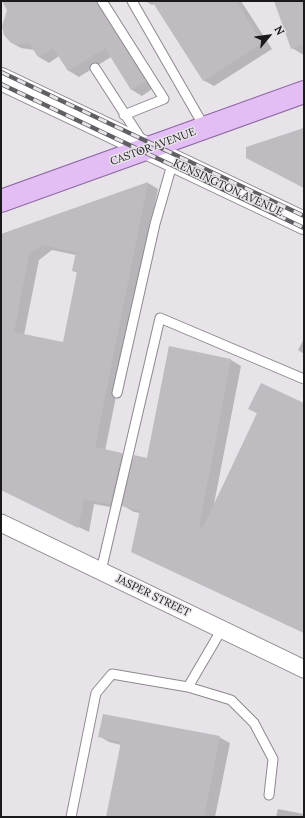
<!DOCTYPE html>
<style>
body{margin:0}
#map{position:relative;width:305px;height:818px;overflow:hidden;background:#e7e3e9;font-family:Lora,serif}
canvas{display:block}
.frame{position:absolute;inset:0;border:2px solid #1a191b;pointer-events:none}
.north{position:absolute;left:249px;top:16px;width:40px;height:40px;-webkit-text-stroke:3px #e7e3e9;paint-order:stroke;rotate:61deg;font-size:11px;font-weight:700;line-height:16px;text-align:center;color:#1a191b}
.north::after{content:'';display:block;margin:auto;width:14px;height:18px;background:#1a191b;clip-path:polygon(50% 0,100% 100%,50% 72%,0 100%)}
</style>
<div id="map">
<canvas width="305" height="818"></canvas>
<div class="frame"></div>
<div class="north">N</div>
</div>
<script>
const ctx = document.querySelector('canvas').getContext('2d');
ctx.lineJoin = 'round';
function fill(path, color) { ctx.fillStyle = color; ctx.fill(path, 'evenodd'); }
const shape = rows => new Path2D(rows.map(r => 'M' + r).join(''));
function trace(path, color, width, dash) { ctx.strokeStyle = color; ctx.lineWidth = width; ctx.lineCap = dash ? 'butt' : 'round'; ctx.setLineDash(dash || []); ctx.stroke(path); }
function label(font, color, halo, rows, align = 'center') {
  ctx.font = font + ' Lora,serif'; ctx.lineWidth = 3; ctx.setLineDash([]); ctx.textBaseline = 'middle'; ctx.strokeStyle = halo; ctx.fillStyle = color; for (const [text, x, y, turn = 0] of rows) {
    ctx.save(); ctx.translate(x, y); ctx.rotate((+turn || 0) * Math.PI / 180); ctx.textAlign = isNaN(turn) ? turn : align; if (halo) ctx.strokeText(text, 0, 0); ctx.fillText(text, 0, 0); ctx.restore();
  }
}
const shadow = shape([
 [3,1,107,1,155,87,142,96,132,90,111,57,79,77,69,71,59,56,49,63,39,57,34,50,21,48,10,42,9,10],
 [145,1,241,1,272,49,214,86,203,80,154,4,152,5],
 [275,1,304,1,304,54,302,54,292,48],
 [304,128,304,188,247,157,247,148],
 [148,183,158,189,105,451,122,454,134,461,147,459,169,347,231,360,241,366,214,504,258,414,250,409,304,404,304,633,132,552,140,513,134,512,122,505,121,509,94,504,89,532,1,490,1,235],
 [52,250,76,255,73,271,78,273,64,343,24,335,39,260],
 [304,339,304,354,298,350],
 [99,736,219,737,230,743,215,817,107,817,121,745,109,742],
 [278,809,304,814,304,817,276,817]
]);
const building = shape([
 [2,1,96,1,146,81,131,90,105,48,68,71,53,48,38,57,29,43,19,45,10,42,4,35,2,26,7,10],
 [152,1,236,1,262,43,203,81],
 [274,1,304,1,304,44,291,49],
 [304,128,304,188,246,158,246,147],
 [148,182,95,447,122,453,110,504,84,499,78,528,1,490,1,234],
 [42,245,76,252,72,271,77,272,63,342,14,332,29,254],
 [169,346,231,359,199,527,203,528,257,413,248,409,261,383,304,403,304,633,131,552,140,510,122,506,134,455,147,458],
 [103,714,220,736,204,817,106,817,121,742,98,737]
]);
const lane = shape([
 [102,1,164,99,124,115],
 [132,1,205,128],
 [95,68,141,139],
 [117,393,155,224,173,161],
 [101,571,160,318,304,379],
 [222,629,188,687,231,700,254,723,273,759,269,795],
 [71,817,96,693,112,674,188,687]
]);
const street = shape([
 [1,523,304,669]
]);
const secondary = shape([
 [1,79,304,223]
]);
const primary = shape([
 [1,201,304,92]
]);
const rail = shape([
 [1,72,304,216],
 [1,84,304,228]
]);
const streetNames = [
 ["CASTOR AVENUE",153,147,-20],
 ["KENSINGTON AVENUE",228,188,25],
 ["JASPER STREET",153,596,26]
];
fill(shadow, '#0003');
fill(building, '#bfbbc1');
trace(lane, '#8d898e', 11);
trace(street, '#8d898e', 19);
trace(secondary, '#8d898e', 24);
trace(primary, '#8f68a4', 24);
trace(lane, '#fff', 9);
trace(street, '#fff', 17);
trace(secondary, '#fff', 22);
trace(primary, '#e2bef4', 22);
trace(rail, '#615f63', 4.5);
trace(rail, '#e7e3e9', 3, [9]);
label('11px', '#1a191b', '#e7e3e9', streetNames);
</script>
